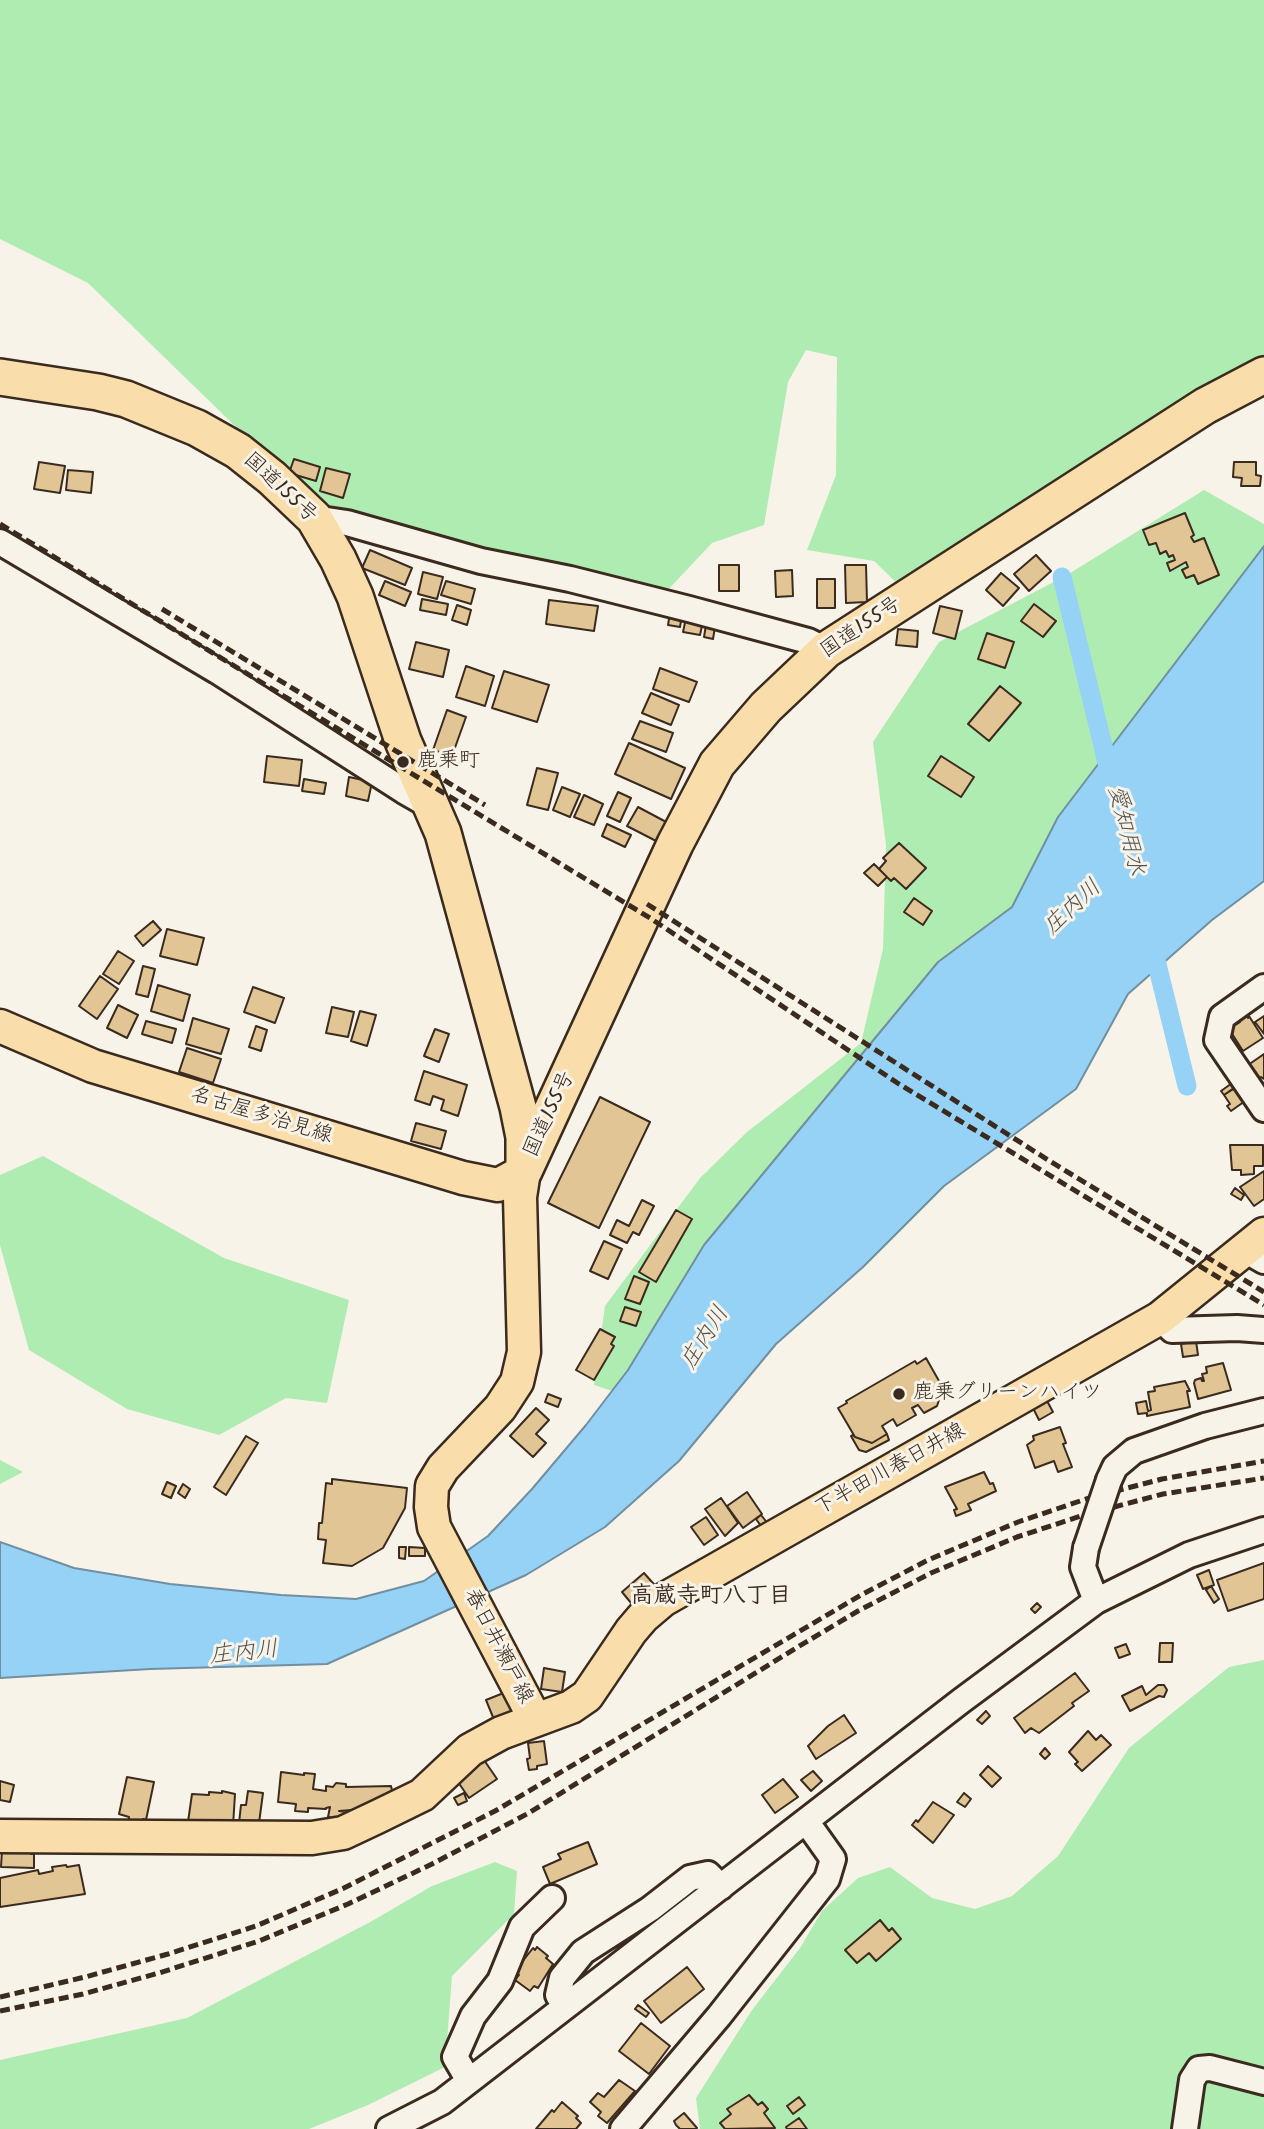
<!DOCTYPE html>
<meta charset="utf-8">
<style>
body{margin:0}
canvas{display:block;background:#f7f3e8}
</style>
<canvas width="1264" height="2129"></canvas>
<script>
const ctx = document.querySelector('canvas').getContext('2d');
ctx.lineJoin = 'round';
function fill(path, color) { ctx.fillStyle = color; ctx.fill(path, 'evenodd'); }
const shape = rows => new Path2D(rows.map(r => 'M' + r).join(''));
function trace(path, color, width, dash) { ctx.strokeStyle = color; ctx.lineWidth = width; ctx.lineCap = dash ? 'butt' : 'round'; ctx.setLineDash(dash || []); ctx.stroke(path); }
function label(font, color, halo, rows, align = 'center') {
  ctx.font = font + ' Kalam,"Klee One",sans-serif'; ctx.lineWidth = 6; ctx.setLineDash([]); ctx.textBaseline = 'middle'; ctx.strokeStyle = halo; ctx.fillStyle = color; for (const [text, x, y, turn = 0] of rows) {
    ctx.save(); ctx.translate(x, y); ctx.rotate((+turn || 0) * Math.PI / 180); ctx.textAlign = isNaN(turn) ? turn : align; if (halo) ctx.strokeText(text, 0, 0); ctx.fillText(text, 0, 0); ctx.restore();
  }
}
const green = shape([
 [0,0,1264,0,1264,360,1166,408,899,585,874,561,807,550,836,475,837,357,806,350,788,382,764,525,712,543,663,595,489,558,310,499,88,283,0,239],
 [1204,490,1264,524,1264,756,640,1400,594,1385,605,1306,700,1178,747,1132,861,1043,883,949,886,845,873,742,939,642,1067,575],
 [43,1156,224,1258,349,1300,327,1403,286,1398,219,1435,127,1409,29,1350,0,1245,0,1175],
 [0,1460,23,1472,0,1484],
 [1264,1660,1264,2129,700,2129,696,2098,752,2010,800,1948,822,1911,858,1878,890,1867,932,1898,975,1909,1012,1896,1058,1856,1129,1748,1229,1667],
 [495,1862,517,1871,514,1914,452,1976,445,2067,368,2105,309,2129,0,2129,0,2060,187,2018,372,1921,432,1886]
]);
const water = shape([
 [1264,546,1264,881,1212,920,1128,994,1076,1089,944,1186,863,1267,776,1344,679,1461,605,1527,526,1575,327,1664,150,1669,0,1678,0,1542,74,1568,170,1584,281,1595,356,1599,424,1581,488,1536,532,1489,586,1425,628,1370,704,1245,938,962,1012,907,1058,817,1264,546]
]);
const canal = shape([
 [1062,577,1111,779],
 [1152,944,1187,1086]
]);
const building = shape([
 [294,459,320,467,316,481,289,473,294,459],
 [39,462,65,466,60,493,34,489,39,462],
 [1234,462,1256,462,1256,475,1261,476,1260,486,1241,486,1242,478,1233,477,1234,462],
 [326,468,350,474,343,498,320,491,326,468],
 [68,470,93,472,91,493,66,490,68,470],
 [1185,513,1194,535,1191,537,1194,542,1204,538,1219,575,1198,584,1194,575,1186,578,1182,570,1188,567,1186,562,1170,571,1167,563,1175,560,1173,555,1169,557,1166,551,1160,554,1156,543,1149,545,1143,530,1185,513],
 [370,550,412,568,405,585,362,568,370,550],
 [1036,555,1051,571,1029,591,1014,574,1036,555],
 [719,565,739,565,739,591,719,591,719,565],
 [845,565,866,565,867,602,846,603,845,565],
 [792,570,793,596,776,597,775,571,792,570],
 [423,572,443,577,437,599,418,594,423,572],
 [1001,573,1019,588,1003,606,986,590,1001,573],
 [817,579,835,579,835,608,817,608,817,579],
 [385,581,411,592,405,606,379,595,385,581],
 [446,581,475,589,471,604,441,595,446,581],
 [422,599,448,604,446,615,420,610,422,599],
 [549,600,598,606,594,631,546,624,549,600],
 [1034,604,1056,621,1043,637,1021,621,1034,604],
 [457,605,471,610,467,625,452,620,457,605],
 [940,606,962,611,955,639,933,633,940,606],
 [670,613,682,615,680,627,668,625,670,613],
 [686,618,703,621,700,635,683,632,686,618],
 [706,625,715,627,713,639,704,637,706,625],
 [898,629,918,631,917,647,896,645,898,629],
 [987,633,1014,642,1005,668,978,659,987,633],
 [416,642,449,650,443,677,409,669,416,642],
 [466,666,494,676,485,706,456,697,466,666],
 [660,668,697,682,689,702,653,689,660,668],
 [504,671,549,685,537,722,492,708,504,671],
 [1000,686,1021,703,989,741,968,724,1000,686],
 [651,693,679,705,671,725,642,713,651,693],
 [447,710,466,717,452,756,433,750,447,710],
 [640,721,673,733,666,752,632,739,640,721],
 [629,743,685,768,671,799,615,774,629,743],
 [267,756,302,760,299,786,264,782,267,756],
 [941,756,974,777,961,797,928,776,941,756],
 [537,768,558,773,548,810,527,805,537,768],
 [349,777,372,782,368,801,346,796,349,777],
 [304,779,326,783,324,794,302,791,304,779],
 [562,787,580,794,570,817,553,810,562,787],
 [618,792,631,798,620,822,607,816,618,792],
 [584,795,603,804,594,825,574,817,584,795],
 [638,807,670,824,660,843,627,826,638,807],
 [607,824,631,835,625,847,602,836,607,824],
 [899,843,926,868,906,889,894,878,891,881,879,869,886,861,883,858,899,843],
 [874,864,887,877,878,886,864,873,874,864],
 [914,898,932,911,923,925,904,912,914,898],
 [153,921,161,930,143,946,135,936,153,921],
 [167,929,204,938,197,965,160,956,167,929],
 [118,951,134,961,119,984,103,974,118,951],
 [143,966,155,969,148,997,136,994,143,966],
 [100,976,118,989,97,1019,79,1006,100,976],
 [158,985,190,995,183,1021,151,1011,158,985],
 [253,987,284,998,275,1023,244,1012,253,987],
 [118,1005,138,1015,127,1038,107,1028,118,1005],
 [332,1007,354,1012,348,1037,326,1033,332,1007],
 [360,1011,376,1015,367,1046,351,1041,360,1011],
 [1246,1015,1248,1018,1249,1016,1263,1038,1243,1051,1229,1029,1240,1022,1238,1019,1246,1015],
 [1264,1016,1264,1034,1255,1022,1264,1016],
 [193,1018,229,1029,221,1054,186,1044,193,1018],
 [146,1021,176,1029,172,1043,142,1034,146,1021],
 [256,1026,267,1030,261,1051,249,1047,256,1026],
 [435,1029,449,1034,439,1062,424,1056,435,1029],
 [187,1048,221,1059,213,1083,179,1072,187,1048],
 [1264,1054,1264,1079,1261,1077,1258,1079,1248,1065,1264,1054],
 [424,1071,467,1085,458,1116,441,1110,444,1100,433,1096,430,1105,415,1100,424,1071],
 [1235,1081,1238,1085,1224,1095,1221,1091,1235,1081],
 [1238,1086,1248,1099,1231,1111,1227,1106,1230,1104,1224,1095,1238,1086],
 [600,1097,650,1122,599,1228,548,1203,600,1097],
 [416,1123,446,1131,441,1149,411,1141,416,1123],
 [1230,1145,1263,1145,1263,1166,1254,1166,1254,1174,1241,1175,1241,1170,1232,1170,1230,1145],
 [1264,1171,1264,1199,1254,1206,1240,1187,1264,1171],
 [1235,1188,1244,1195,1241,1200,1231,1194,1235,1188],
 [642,1200,654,1206,639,1235,633,1232,627,1243,610,1235,617,1220,629,1226,642,1200],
 [676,1210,692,1219,656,1282,639,1272,676,1210],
 [604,1241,622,1249,608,1279,590,1271,604,1241],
 [634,1276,649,1282,640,1304,625,1299,634,1276],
 [625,1307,641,1312,636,1326,620,1321,625,1307],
 [600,1329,615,1337,611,1344,614,1346,594,1380,576,1370,600,1329],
 [1196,1341,1198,1355,1183,1357,1181,1344,1196,1341],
 [926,1358,943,1388,937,1406,924,1413,918,1405,912,1408,916,1415,897,1426,893,1419,882,1426,887,1434,872,1443,855,1437,838,1408,847,1403,846,1401,915,1361,917,1364,926,1358],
 [1223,1363,1231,1390,1198,1399,1194,1383,1195,1380,1201,1378,1202,1381,1204,1381,1202,1374,1207,1373,1206,1367,1223,1363],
 [1185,1381,1190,1391,1187,1391,1190,1407,1147,1416,1147,1413,1138,1414,1136,1403,1146,1401,1148,1411,1151,1410,1148,1392,1155,1391,1154,1387,1185,1381],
 [548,1394,561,1399,558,1407,545,1402,548,1394],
 [1046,1399,1053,1412,1039,1420,1032,1406,1046,1399],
 [536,1408,549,1420,536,1434,546,1443,533,1457,510,1436,536,1408],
 [1060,1427,1066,1443,1063,1444,1072,1467,1058,1472,1054,1461,1035,1468,1027,1445,1034,1440,1033,1436,1060,1427],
 [887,1434,889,1440,866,1452,859,1450,851,1436,853,1435,855,1437,872,1443,887,1434],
 [246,1436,258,1443,226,1495,214,1487,246,1436],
 [984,1472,990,1484,993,1483,996,1491,968,1504,971,1510,956,1516,954,1510,957,1509,945,1487,984,1472],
 [332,1479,407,1488,405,1508,383,1548,352,1566,323,1563,326,1540,318,1539,319,1523,322,1523,326,1483,332,1484,332,1479],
 [167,1482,176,1486,171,1498,162,1494,167,1482],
 [183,1484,190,1489,185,1498,178,1493,183,1484],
 [747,1492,762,1514,743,1528,727,1506,747,1492],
 [721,1498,738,1523,725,1536,705,1509,721,1498],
 [761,1515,769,1525,763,1529,756,1519,761,1515],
 [706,1517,718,1535,704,1545,691,1527,706,1517],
 [399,1547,406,1547,405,1559,399,1558,399,1547],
 [409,1547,425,1548,425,1556,409,1556,409,1547],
 [1264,1563,1264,1599,1228,1611,1217,1580,1264,1563],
 [1209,1570,1214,1585,1203,1589,1197,1575,1209,1570],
 [644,1573,659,1590,636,1609,622,1592,644,1573],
 [1211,1586,1219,1599,1214,1603,1206,1590,1211,1586],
 [1037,1603,1041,1607,1035,1613,1031,1609,1037,1603],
 [1160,1643,1173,1643,1172,1662,1159,1662,1160,1643],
 [1126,1644,1130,1654,1119,1658,1115,1648,1126,1644],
 [544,1668,565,1672,562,1692,541,1689,544,1668],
 [1075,1673,1089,1691,1072,1703,1074,1706,1039,1733,1031,1728,1025,1733,1014,1718,1075,1673],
 [1158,1685,1164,1685,1167,1690,1164,1697,1159,1696,1130,1711,1122,1696,1142,1686,1146,1695,1158,1685],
 [506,1692,518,1712,495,1722,486,1700,506,1692],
 [986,1711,990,1716,982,1724,977,1720,986,1711],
 [844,1715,856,1733,816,1759,808,1746,828,1726,844,1715],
 [1088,1731,1096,1740,1101,1735,1111,1745,1082,1771,1075,1764,1078,1762,1069,1752,1088,1731],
 [544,1741,547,1764,537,1766,537,1769,529,1770,527,1759,530,1758,528,1743,544,1741],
 [1045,1748,1050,1754,1045,1759,1040,1754,1045,1748],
 [484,1760,497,1779,469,1798,458,1782,484,1760],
 [988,1766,1001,1778,992,1787,980,1775,988,1766],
 [813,1771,822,1781,811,1791,801,1780,813,1771],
 [281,1772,304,1775,304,1773,315,1774,313,1789,326,1791,326,1786,333,1787,336,1783,346,1784,346,1787,391,1786,394,1799,377,1808,339,1811,346,1812,347,1817,340,1819,328,1817,330,1807,326,1808,326,1809,308,1808,308,1812,295,1811,296,1804,278,1802,281,1772],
 [127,1777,154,1782,146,1820,143,1819,142,1823,129,1820,129,1817,119,1814,127,1777],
 [783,1779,798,1797,775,1813,762,1795,783,1779],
 [0,1781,14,1785,10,1802,0,1800,0,1781],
 [222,1791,235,1794,233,1826,188,1822,192,1794,209,1795,209,1792,222,1793,222,1791],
 [248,1791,263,1793,259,1823,239,1823,241,1805,246,1805,248,1791],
 [464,1793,467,1801,458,1805,454,1798,464,1793],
 [964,1793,971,1799,965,1807,957,1802,964,1793],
 [933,1802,954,1815,933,1843,912,1825,916,1820,918,1822,933,1802],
 [588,1842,597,1864,550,1884,543,1867,561,1859,558,1854,588,1842],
 [2,1850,31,1850,31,1854,34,1854,34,1868,1,1867,2,1850],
 [66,1865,67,1867,79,1865,85,1894,0,1907,0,1878,38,1870,39,1874,53,1871,52,1867,66,1865],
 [880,1920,889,1931,892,1928,901,1939,876,1961,869,1953,857,1963,845,1950,880,1920],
 [537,1947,548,1956,546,1958,553,1964,538,1988,534,1986,530,1991,515,1980,519,1975,515,1971,533,1948,535,1950,537,1947],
 [687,1967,704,1989,661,2023,644,2001,687,1967],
 [638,2005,649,2013,646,2017,635,2009,638,2005],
 [641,2023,670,2046,649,2074,619,2051,641,2023],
 [619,2080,635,2091,607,2123,598,2116,601,2112,590,2102,598,2093,604,2097,619,2080],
 [749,2095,758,2105,762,2102,768,2109,764,2113,775,2128,725,2129,720,2123,731,2114,727,2109,749,2095],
 [799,2097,805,2105,793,2114,787,2106,799,2097],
 [562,2102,578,2116,576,2118,581,2123,576,2129,536,2129,552,2110,554,2112,562,2102],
 [684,2113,697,2128,696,2129,680,2129,676,2125,674,2121,684,2113],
 [799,2118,807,2129,787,2129,786,2127,799,2118]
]);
const minor = shape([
 [314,518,347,523,481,561,570,579,689,609,808,641,826,650],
 [0,542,217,671,404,791,432,807],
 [1264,987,1222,1017,1217,1040,1264,1109],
 [1245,1250,1264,1261],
 [1160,1318,1172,1330,1237,1328,1264,1330],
 [1109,1480,1115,1467,1134,1451,1205,1426,1264,1411],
 [1086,1548,1083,1567,1096,1601],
 [565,2006,558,1995,562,1978,583,1952,650,1909,690,1878,708,1874,721,1887],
 [469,2081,455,2057,473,2016,500,1981,522,1927,552,1898],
 [389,2129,442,2102,961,1701,1096,1601,1189,1555,1264,1530],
 [623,2129,719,2016,827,1879,833,1859,806,1821],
 [1185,2129,1192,2080,1199,2069,1210,2068,1264,2082]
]);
const major = shape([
 [0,1026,93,1066,463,1178,498,1185,524,1171],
 [524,1171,520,1197,524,1352,517,1382,500,1408,443,1468,432,1486,431,1507,434,1527,535,1719],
 [0,1836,312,1838,343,1833,377,1817,422,1795,470,1750,501,1733,571,1707,587,1696,631,1631,643,1617,663,1600,1160,1318,1264,1234]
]);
const highway = shape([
 [0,377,98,392,126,399,197,428,238,451,272,478,314,518,338,559,355,596,403,741,443,833,518,1107,524,1137,524,1167],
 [524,1171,675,844,717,764,766,707,826,650,1205,406,1264,375]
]);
const rail = shape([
 [0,524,650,918,899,1084,1264,1305],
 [162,609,485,805],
 [647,904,1048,1160,1264,1292],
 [0,1997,85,1977,168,1954,256,1926,344,1888,495,1811,861,1595,928,1560,1018,1522,1089,1498,1162,1479,1264,1461],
 [0,2011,83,1994,159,1973,259,1941,348,1904,432,1864,527,1814,796,1648,858,1611,931,1573,1017,1537,1084,1515,1163,1494,1264,1478]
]);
const minorBridge = shape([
 [1086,1548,1109,1480]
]);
const markers = [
 [403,762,7,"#3b2a1e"],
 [899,1394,7,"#3b2a1e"]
];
const streetNames = [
 ["国道155号",279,489,43],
 ["国道155号",862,629,-34],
 ["国道155号",551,1115,-65],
 ["名古屋多治見線",261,1117,17],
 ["下半田川春日井線",891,1471,-29],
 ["春日井瀬戸線",497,1647,63]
];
const poiNames = [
 ["鹿乗町",417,762],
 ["鹿乗グリーンハイツ",913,1394]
];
const waterNames = [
 ["愛知用水",1124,831,76],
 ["庄内川",1074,909,-43],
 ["庄内川",707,1339,-58],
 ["庄内川",244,1655,-6]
];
const neighbourhoodNames = [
 ["高蔵寺町八丁目",711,1598]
];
fill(green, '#afecb2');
fill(water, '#95d2f6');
trace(water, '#718fa0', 2);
trace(canal, '#95d2f6', 19);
fill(building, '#e1c595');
trace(building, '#3b2a1e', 2);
trace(minor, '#3b2a1e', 30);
trace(major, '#3b2a1e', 37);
trace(highway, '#3b2a1e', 40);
trace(minor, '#f7f3e8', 24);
trace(major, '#f9deab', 32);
trace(highway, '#f9deab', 35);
trace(rail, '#3b2a1e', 5, [10, 5]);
trace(minorBridge, '#3b2a1e', 30, []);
trace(minorBridge, '#f7f3e8', 24);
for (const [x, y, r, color] of markers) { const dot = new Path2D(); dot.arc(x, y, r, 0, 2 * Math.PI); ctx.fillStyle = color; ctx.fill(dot); trace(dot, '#f7f3e8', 2.5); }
label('21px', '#3b2a1e', '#f7f3e8', streetNames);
label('21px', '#3b2a1e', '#f7f3e8', poiNames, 'left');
label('italic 23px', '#525454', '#f7f3e8', waterNames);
label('bold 23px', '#3b2a1e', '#f7f3e8', neighbourhoodNames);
</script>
